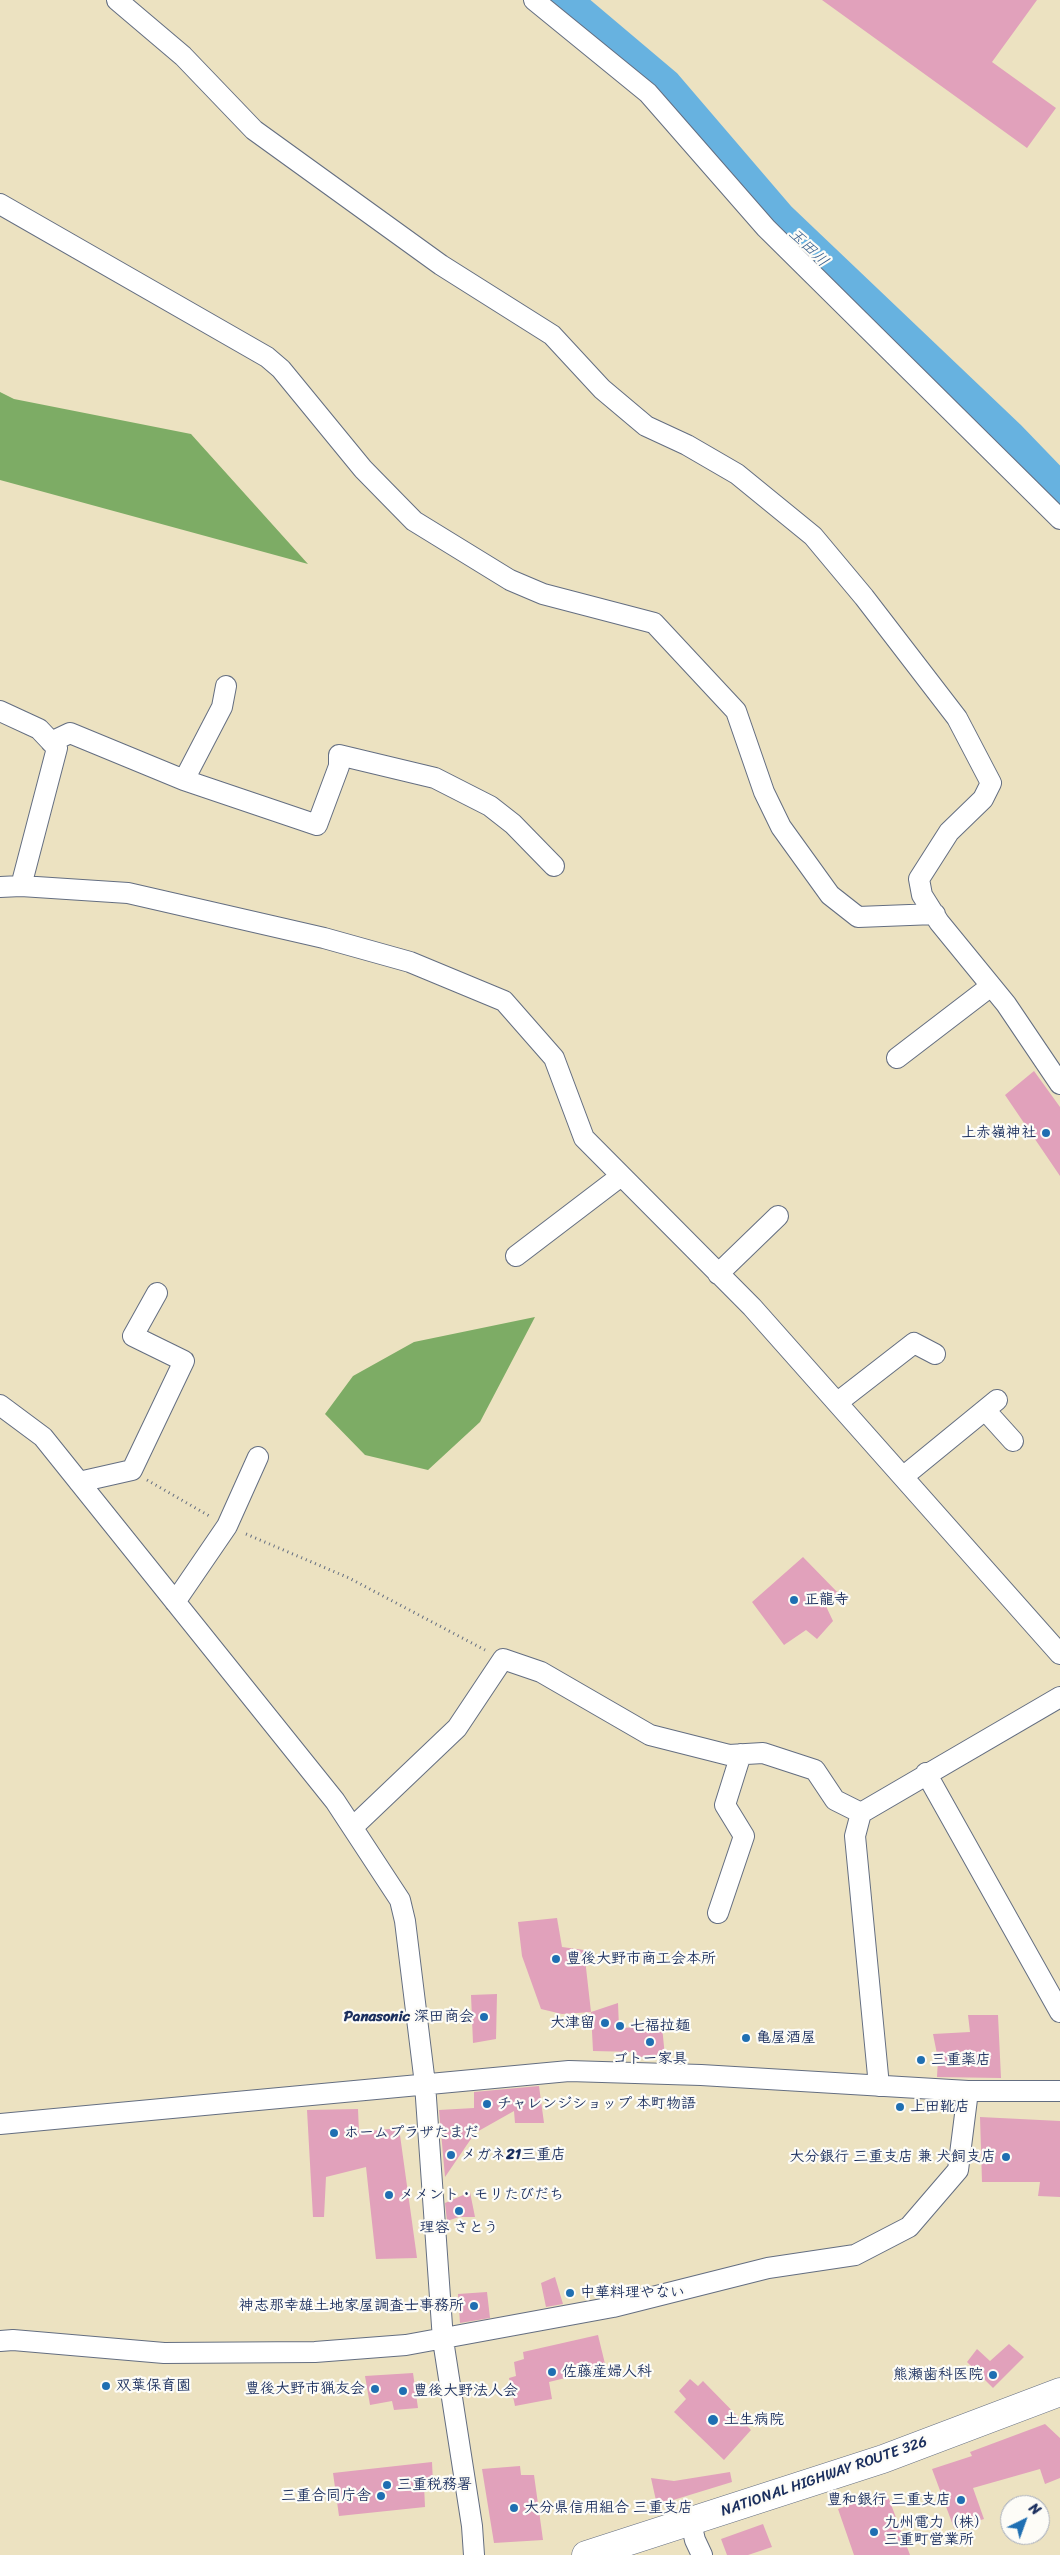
<!DOCTYPE html>
<meta charset="utf-8">
<style>
body{margin:0}
#map{position:relative;width:1060px;height:2555px;overflow:hidden;background:#ece2c1;font-family:Sriracha,sans-serif}
canvas{display:block}
.north{position:absolute;left:1000px;top:2495px;width:50px;height:50px;box-sizing:border-box;background:#fdfcf7;border:1px solid #a3aaba;border-radius:50%;rotate:42deg;font-size:14px;font-weight:700;line-height:20px;text-align:center;color:#1b2f5e}
.north::after{content:'';display:block;margin:auto;width:18px;height:22px;background:#1f6fb2;clip-path:polygon(50% 0,100% 100%,50% 72%,0 100%)}
</style>
<div id="map">
<canvas width="1060" height="2555"></canvas>
<div class="north">N</div>
</div>
<script>
const ctx = document.querySelector('canvas').getContext('2d');
ctx.lineJoin = 'round';
function fill(path, color) { ctx.fillStyle = color; ctx.fill(path, 'evenodd'); }
const shape = rows => new Path2D(rows.map(r => 'M' + r).join(''));
function trace(path, color, width, dash) { ctx.strokeStyle = color; ctx.lineWidth = width; ctx.lineCap = dash ? 'butt' : 'round'; ctx.setLineDash(dash || []); ctx.stroke(path); }
function label(font, color, halo, rows, align = 'center') {
  ctx.font = font + ' Sriracha,"Klee One",sans-serif'; ctx.lineWidth = 4.5; ctx.setLineDash([]); ctx.textBaseline = 'middle'; ctx.strokeStyle = halo; ctx.fillStyle = color; for (const [text, x, y, turn = 0] of rows) {
    ctx.save(); ctx.translate(x, y); ctx.rotate((+turn || 0) * Math.PI / 180); ctx.textAlign = isNaN(turn) ? turn : align; if (halo) ctx.strokeText(text, 0, 0); ctx.fillText(text, 0, 0); ctx.restore();
  }
}
const forest = shape([
 [0,392,14,399,191,434,308,564,0,480],
 [535,1317,480,1422,428,1470,365,1455,325,1414,353,1376,414,1342]
]);
const river = shape([
 [561,0,664,87,778,220,1007,438,1060,493]
]);
const building = shape([
 [822,0,1037,0,992,62,1056,108,1027,148],
 [1034,1071,1060,1107,1060,1176,1005,1095],
 [803,1557,842,1597,824,1602,833,1621,817,1639,806,1630,784,1645,752,1602],
 [557,1918,562,1947,584,1950,591,2012,562,2014,541,2009,522,1956,518,1922],
 [497,1994,496,2039,473,2043,471,1995],
 [618,2003,619,2028,662,2026,665,2057,636,2057,636,2052,593,2051,591,2012],
 [968,2015,998,2015,1001,2078,937,2077,938,2059,933,2034,970,2032],
 [539,2086,544,2123,515,2123,514,2111,475,2133,445,2177,439,2110,474,2108,474,2092],
 [358,2109,359,2132,399,2128,417,2258,376,2259,366,2167,326,2177,324,2217,313,2217,307,2110],
 [980,2117,1060,2121,1060,2197,1038,2196,1040,2182,982,2182],
 [470,2192,475,2217,459,2217,447,2221,445,2203],
 [555,2277,563,2304,546,2307,541,2283],
 [487,2292,490,2318,460,2323,458,2294],
 [598,2335,606,2368,549,2382,552,2399,515,2406,509,2378,516,2376,514,2362,524,2359,523,2352],
 [1009,2344,1024,2357,993,2388,967,2362,977,2349,990,2361],
 [413,2373,418,2408,394,2410,392,2401,370,2405,365,2376],
 [690,2379,698,2386,703,2381,751,2430,724,2460,674,2412,686,2399,679,2391],
 [1045,2424,1060,2438,1060,2478,1045,2484,1040,2469,973,2488,984,2519,954,2528,932,2469,972,2456,970,2452],
 [432,2462,433,2483,424,2485,425,2507,339,2516,333,2473],
 [520,2466,521,2475,534,2475,543,2540,494,2543,482,2469],
 [730,2472,732,2482,657,2505,651,2478,674,2481],
 [886,2491,910,2555,854,2555,838,2509],
 [763,2524,772,2547,748,2555,727,2555,721,2539]
]);
const path = shape([
 [147,1480,211,1517],
 [246,1534,349,1578,485,1650]
]);
const minor = shape([
 [117,0,183,56,254,130,441,265,552,335,602,389,646,426,687,445,737,474,813,536,864,597,957,718,991,783,983,799,949,832,919,879,922,895,939,922,1006,1004,1060,1084],
 [534,0,648,93,766,228,1060,519],
 [0,204,267,357,281,369,363,469,414,521,510,580,543,594,654,623,736,711,764,792,781,827,830,895,858,917,935,914],
 [0,711,39,729,57,748,21,886],
 [51,742,70,733,184,780,317,825,339,766,339,755,435,778,490,806,513,824,554,866],
 [184,780,222,707,226,686],
 [0,887,21,886,128,893,324,938,410,962,504,1001,554,1058,584,1138,752,1307,1060,1654],
 [897,1058,991,986],
 [516,1256,621,1176],
 [718,1274,778,1216],
 [838,1402,914,1343,935,1354],
 [0,1405,43,1437,335,1801,400,1900,405,1921,425,2084,443,2340,472,2526,474,2555],
 [985,1410,1013,1441],
 [904,1476,997,1400],
 [79,1482,132,1470,184,1361,133,1336,157,1293],
 [175,1602,227,1526,258,1457],
 [926,1773,1060,2012],
 [353,1827,457,1728,503,1659,541,1672,650,1735,729,1755,763,1753,815,1770,835,1800,861,1813],
 [718,1913,744,1836,725,1805,741,1754],
 [879,2086,855,1836,861,1813,1060,1697],
 [0,2124,569,2071,701,2075,968,2091,1060,2091],
 [0,2341,13,2340,164,2353,315,2352,406,2345,613,2307,768,2268,855,2255,909,2227,958,2170,968,2091],
 [691,2523,695,2540,702,2555]
]);
const highway = shape([
 [586,2555,883,2459,1060,2392]
]);
const markers = [
 [1046,1133,5,"#1f6fb2"],
 [794,1600,5,"#1f6fb2"],
 [556,1959,5,"#1f6fb2"],
 [484,2017,5,"#1f6fb2"],
 [605,2023,5,"#1f6fb2"],
 [620,2026,5,"#1f6fb2"],
 [746,2038,5,"#1f6fb2"],
 [650,2042,5,"#1f6fb2"],
 [921,2060,5,"#1f6fb2"],
 [487,2104,5,"#1f6fb2"],
 [900,2107,5,"#1f6fb2"],
 [334,2133,5,"#1f6fb2"],
 [451,2155,5,"#1f6fb2"],
 [1006,2157,5,"#1f6fb2"],
 [389,2195,5,"#1f6fb2"],
 [459,2211,5,"#1f6fb2"],
 [570,2293,5,"#1f6fb2"],
 [474,2306,5,"#1f6fb2"],
 [552,2372,5,"#1f6fb2"],
 [993,2375,5,"#1f6fb2"],
 [106,2386,5,"#1f6fb2"],
 [375,2389,5,"#1f6fb2"],
 [403,2391,5,"#1f6fb2"],
 [713,2420,6,"#1f6fb2"],
 [387,2485,5,"#1f6fb2"],
 [381,2496,5,"#1f6fb2"],
 [961,2500,5,"#1f6fb2"],
 [514,2508,5,"#1f6fb2"],
 [874,2532,5,"#1f6fb2"]
];
const poiNames = [
 ["上赤嶺神社",1036,1133,"right"],
 ["正龍寺",804,1600],
 ["豊後大野市商工会本所",566,1959],
 ["Panasonic 深田商会",474,2017,"right"],
 ["大津留",595,2023,"right"],
 ["七福拉麺",630,2026],
 ["亀屋酒屋",756,2038],
 ["ゴトー家具",650,2059,"center"],
 ["三重薬店",931,2060],
 ["チャレンジショップ 本町物語",497,2104],
 ["上田靴店",910,2107],
 ["ホームプラザたまだ",344,2133],
 ["メガネ21三重店",461,2155],
 ["大分銀行 三重支店 兼 犬飼支店",996,2157,"right"],
 ["メメント・モリたびだち",399,2195],
 ["理容 さとう",459,2228,"center"],
 ["中華料理やない",580,2293],
 ["神志那幸雄土地家屋調査士事務所",464,2306,"right"],
 ["佐藤産婦人科",562,2372],
 ["熊瀬歯科医院",983,2375,"right"],
 ["双葉保育園",116,2386],
 ["豊後大野市猟友会",365,2389,"right"],
 ["豊後大野法人会",413,2391],
 ["土生病院",724,2420],
 ["三重税務署",397,2485],
 ["三重合同庁舎",371,2496,"right"],
 ["豊和銀行 三重支店",951,2500,"right"],
 ["大分県信用組合 三重支店",524,2508],
 ["九州電力（株）",884,2523],
 ["三重町営業所",884,2540]
];
const streetNames = [
 ["NATIONAL HIGHWAY ROUTE 326",824,2477,-19]
];
const waterNames = [
 ["玉田川",808,248,44]
];
fill(forest, '#7dac65');
trace(river, '#67b2e0', 38);
fill(building, '#e1a1bb');
trace(minor, '#646e81', 22);
trace(highway, '#646e81', 29);
trace(path, '#646e81', 3, [1, 4]);
trace(minor, '#fff', 20);
trace(highway, '#fff', 28);
for (const [x, y, r, color] of markers) { const dot = new Path2D(); dot.arc(x, y, r, 0, 2 * Math.PI); ctx.fillStyle = color; ctx.fill(dot); trace(dot, '#fdfcf7', 2); }
label('bold 15px', '#1b2f5e', '#fdfcf7', poiNames, 'left');
label('15px', '#1b2f5e', '#fdfcf7', streetNames);
label('italic 16px', '#365d8c', '#fdfcf7', waterNames);
</script>
